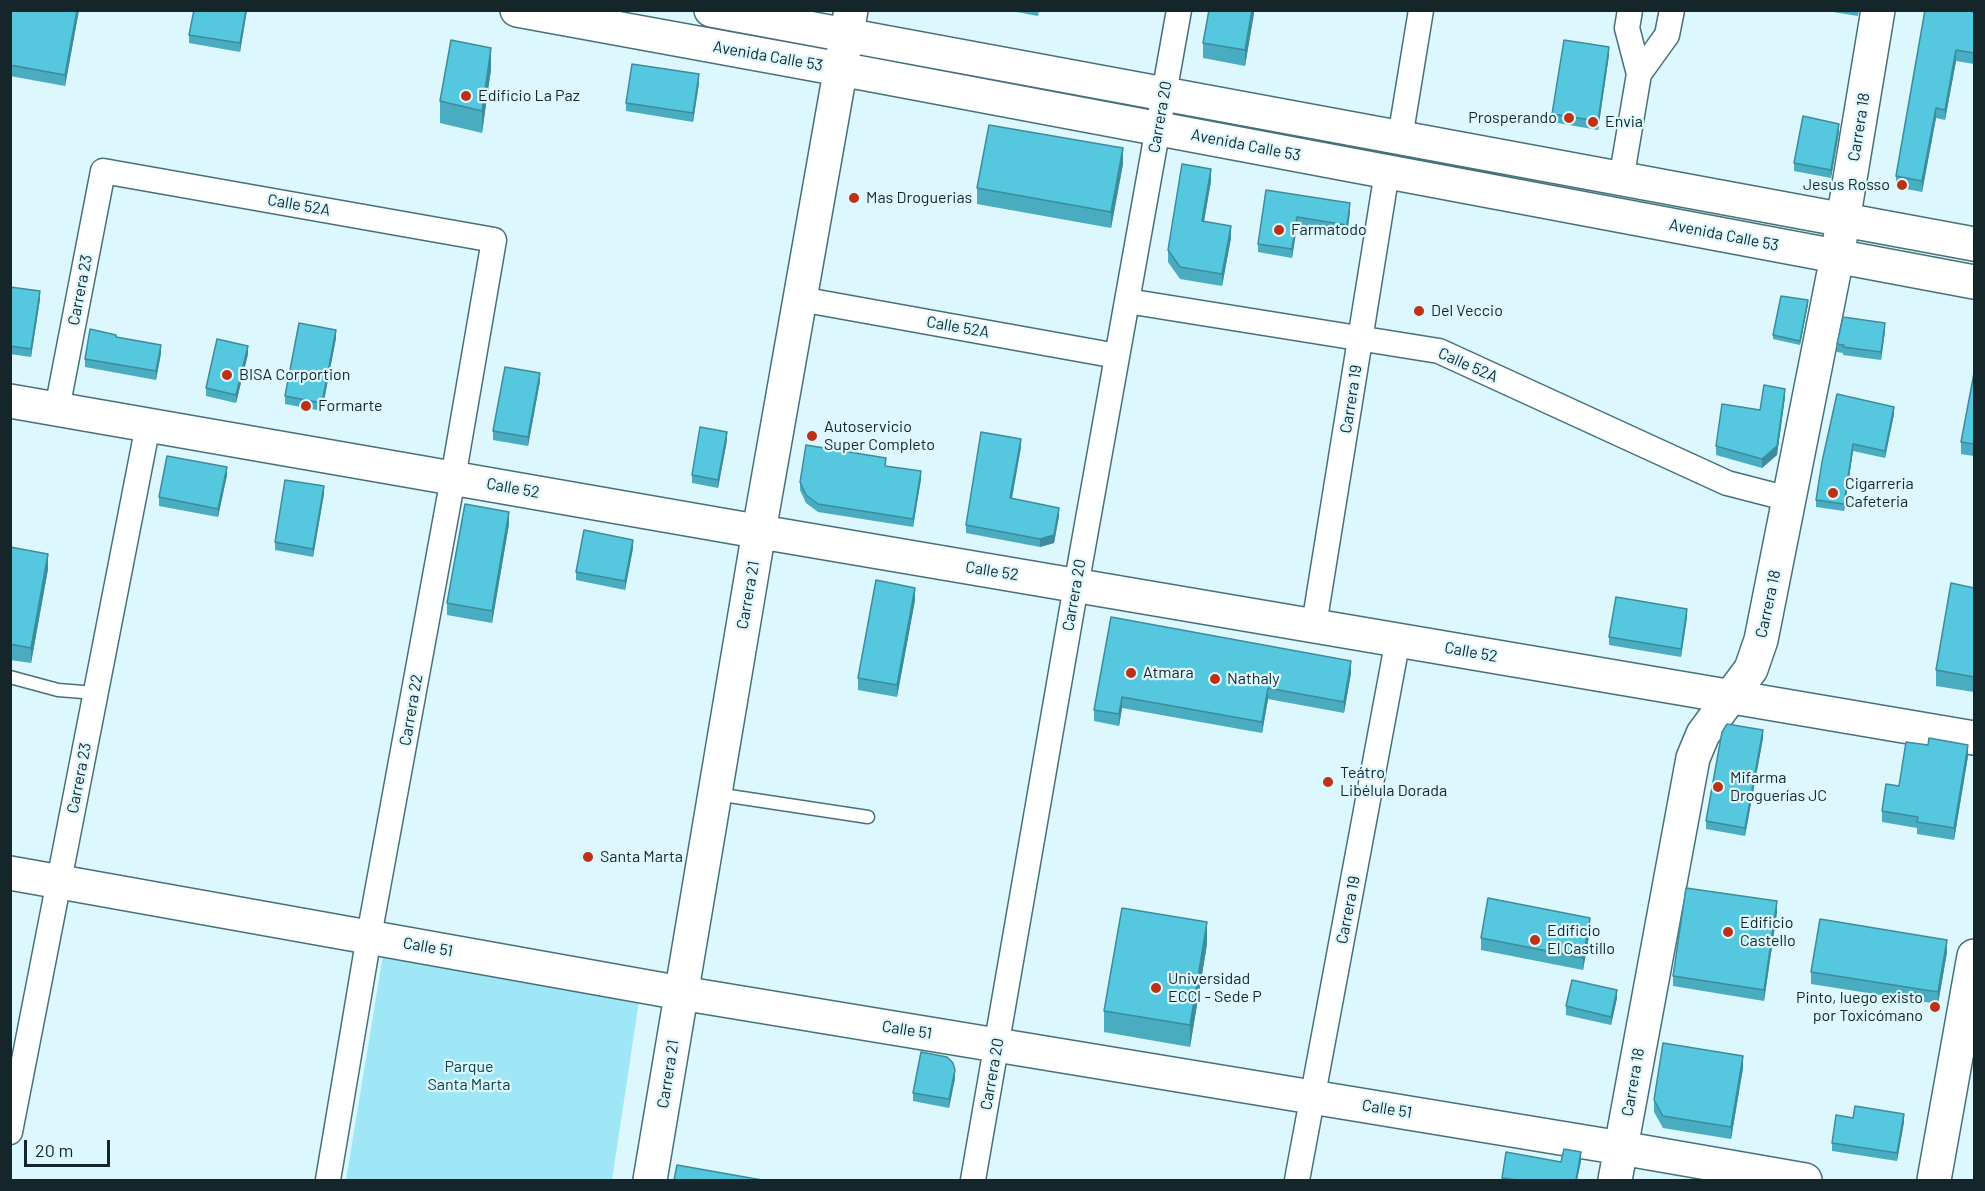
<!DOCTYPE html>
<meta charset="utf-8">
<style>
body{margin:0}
#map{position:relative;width:1985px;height:1191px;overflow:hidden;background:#dcf7fd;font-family:Barlow,sans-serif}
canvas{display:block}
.frame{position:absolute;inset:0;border:12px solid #14262a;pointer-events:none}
.scale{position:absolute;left:24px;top:1140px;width:86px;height:27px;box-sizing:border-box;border:3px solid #14262a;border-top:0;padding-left:8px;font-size:18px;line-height:21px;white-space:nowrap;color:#14262a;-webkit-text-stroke:4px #dcf7fd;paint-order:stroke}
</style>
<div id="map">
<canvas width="1985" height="1191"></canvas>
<div class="frame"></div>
<div class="scale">20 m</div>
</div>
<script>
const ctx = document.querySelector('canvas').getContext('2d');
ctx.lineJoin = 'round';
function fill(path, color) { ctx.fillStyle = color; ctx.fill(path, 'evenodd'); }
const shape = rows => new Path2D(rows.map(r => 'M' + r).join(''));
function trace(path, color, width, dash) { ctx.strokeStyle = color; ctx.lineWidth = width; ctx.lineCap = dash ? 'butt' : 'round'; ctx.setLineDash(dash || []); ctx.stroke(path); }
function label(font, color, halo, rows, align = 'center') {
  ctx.font = font + ' Barlow,sans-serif'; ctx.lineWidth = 4.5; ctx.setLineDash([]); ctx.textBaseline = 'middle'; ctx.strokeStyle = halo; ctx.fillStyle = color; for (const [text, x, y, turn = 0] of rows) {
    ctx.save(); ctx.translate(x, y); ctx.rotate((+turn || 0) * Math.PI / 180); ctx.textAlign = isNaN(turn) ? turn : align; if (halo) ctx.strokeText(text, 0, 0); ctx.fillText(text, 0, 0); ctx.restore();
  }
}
const green = shape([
 [383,955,639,1001,612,1180,346,1180]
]);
const lane = shape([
 [10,677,58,690,96,693],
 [716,794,868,817]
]);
const street = shape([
 [1639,74,1667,35,1672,10],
 [1400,138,1421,10],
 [1621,180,1639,74,1627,28,1630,10],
 [800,299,1117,356],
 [1127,301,1439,351,1727,483,1789,499],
 [57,409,103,171,494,240,453,478,369,936,328,1180],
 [1314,625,1387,172],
 [10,1132,148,425],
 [973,1180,1073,603,1179,10],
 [1297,1180,1398,639]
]);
const secondary = shape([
 [517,10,867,74,1974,282],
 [711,10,1974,244],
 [10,401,773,534,1974,738],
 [10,873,681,993,1621,1148,1805,1180],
 [650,1180,759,531,851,10],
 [1615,1180,1693,758,1703,734,1751,669,1761,640,1837,257,1878,10],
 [1934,1180,1974,956]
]);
const wall = shape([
 [10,10,79,10,65,86,10,76],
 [247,10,240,52,189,43,189,35],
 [1006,10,1039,10,1038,16],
 [1254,10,1245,66,1203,58,1203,43],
 [1821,10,1859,10,1858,16],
 [1974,10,1974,64,1956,61,1945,120,1936,118,1922,192,1896,187,1896,176],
 [1609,55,1598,130,1552,122,1552,114],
 [491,69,482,133,440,123,440,101],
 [699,83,693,122,626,111,626,103],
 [1839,132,1831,178,1794,171,1794,163],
 [1123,164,1111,228,977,204,977,188],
 [1211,181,1204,221,1231,238,1222,286,1180,279,1168,262,1168,250],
 [1266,190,1350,212,1347,234,1297,226,1292,258,1258,252,1258,244],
 [10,287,40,299,31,357,10,354],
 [1808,304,1800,345,1773,339,1773,335],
 [1885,331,1881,360,1843,355,1843,353,1837,352,1837,344],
 [116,337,161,353,156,380,85,367,85,359],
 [336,338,322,411,285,404,285,396],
 [248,354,236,403,206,396,206,388],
 [1974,373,1974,456,1961,454,1961,442],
 [540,381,528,446,493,440,493,431],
 [1785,397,1777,455,1762,468,1716,455,1716,446,1760,410],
 [1894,414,1885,458,1853,451,1844,511,1816,507,1816,500,1822,462],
 [727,440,718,488,692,483,692,475],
 [1021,447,1012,499,1059,516,1054,543,1040,547,966,533,966,525],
 [886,466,921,479,913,527,818,512,806,503,800,490,800,482],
 [227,475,218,517,159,506,159,497],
 [324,494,313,557,275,550,275,542],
 [509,524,492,623,447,615,447,603],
 [10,547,48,569,31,663,10,660],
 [633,548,625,590,576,580,576,572],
 [1974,588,1974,692,1936,686,1936,670],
 [915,600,897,697,858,690,858,678],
 [1111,617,1351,673,1344,713,1268,699,1262,733,1122,708,1119,726,1094,721,1094,710],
 [1687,617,1681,657,1609,645,1609,637],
 [1763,738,1745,836,1706,829,1706,821],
 [1968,756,1954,840,1917,834,1917,828,1882,822,1882,811,1899,786],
 [1777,912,1764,1001,1673,986,1673,976],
 [1590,930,1583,970,1481,950,1481,938],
 [1207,944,1190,1047,1104,1032,1104,1011],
 [1947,952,1938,1004,1811,984,1811,972],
 [1617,998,1611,1025,1566,1015,1566,1006],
 [1743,1068,1731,1139,1663,1128,1654,1112,1654,1100],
 [955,1078,949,1108,913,1101,913,1093],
 [1853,1118,1904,1122,1897,1161,1832,1151,1832,1143],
 [1581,1161,1577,1180,1502,1180,1502,1178,1561,1162]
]);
const shadedWall = shape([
 [77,10,79,10,65,86,65,75],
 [246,10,247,10,240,52,240,43],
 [1252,10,1254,10,1254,14,1245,66,1245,50],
 [1609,47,1609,55,1598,130,1598,121],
 [491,48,491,69,482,133,482,111],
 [1956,50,1956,61,1945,120,1945,110],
 [699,74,699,83,693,122,693,113],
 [1936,108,1936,118,1922,192,1922,181],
 [1839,124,1839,132,1831,178,1831,170],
 [1123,148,1123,164,1111,228,1111,212],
 [1211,169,1211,181,1202,233,1202,221],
 [1350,203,1350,212,1347,234,1347,225],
 [1297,217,1297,226,1292,258,1292,249],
 [1231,226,1231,238,1222,286,1222,274],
 [40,291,40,299,31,357,31,349],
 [1808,300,1808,304,1800,345,1800,341],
 [1885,323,1885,331,1881,360,1881,352],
 [336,330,336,338,322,411,322,403],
 [161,345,161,353,156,380,156,371],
 [248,346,248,354,236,403,236,395],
 [540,373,540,381,528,446,528,437],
 [1785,389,1785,397,1777,455,1762,468,1762,459],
 [1894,407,1894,414,1885,458,1885,451],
 [727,432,727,440,718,488,718,480],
 [1021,439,1021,447,1010,507,1010,498],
 [1853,444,1853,451,1844,511,1844,504],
 [227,467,227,475,218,517,218,509],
 [921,471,921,479,913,527,913,519],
 [324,486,324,494,313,557,313,549],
 [1059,508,1059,516,1054,543,1040,547,1040,539],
 [509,512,509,524,492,623,492,611],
 [633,540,633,548,625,590,625,581],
 [48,554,48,569,31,663,31,648],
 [915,588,915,600,897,697,897,685],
 [1687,609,1687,617,1681,657,1681,649],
 [1351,661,1351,673,1344,713,1344,702],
 [1268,688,1268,699,1262,733,1262,722],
 [1122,697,1122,708,1119,726,1119,714],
 [1763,730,1763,738,1745,836,1745,828],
 [1968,745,1968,756,1954,840,1954,828],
 [1777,901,1777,912,1764,1001,1764,990],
 [1590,918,1590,930,1583,970,1583,958],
 [1207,922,1207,944,1190,1047,1190,1025],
 [1947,940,1947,952,1938,1004,1938,992],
 [1617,990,1617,998,1611,1025,1611,1017],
 [1743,1056,1743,1068,1731,1139,1731,1127],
 [955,1070,955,1078,949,1108,949,1099],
 [1904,1114,1904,1122,1897,1161,1897,1153],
 [1581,1152,1581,1161,1577,1180,1576,1180]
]);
const building = shape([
 [10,10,77,10,65,75,10,65,10,10],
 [194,10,246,10,240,43,189,35,194,10],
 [1209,10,1252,10,1245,50,1203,43,1209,10],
 [1925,10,1974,10,1974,53,1956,50,1945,110,1936,108,1922,181,1896,176,1925,10],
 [451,40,491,48,482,111,440,101,451,40],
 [1564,40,1609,47,1598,121,1552,114,1564,40],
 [632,64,699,74,693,113,626,103,632,64],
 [1803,116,1839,124,1831,170,1794,163,1803,116],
 [989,125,1123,148,1111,212,977,188,989,125],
 [1182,164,1211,169,1202,221,1231,226,1222,274,1180,267,1168,250,1182,164],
 [1266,190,1350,203,1347,225,1297,217,1292,249,1258,244,1266,190],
 [10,287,40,291,31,349,10,346,10,287],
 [1781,296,1808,300,1800,341,1773,335,1781,296],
 [1843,317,1885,323,1881,352,1843,347,1844,345,1837,344,1843,317],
 [299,323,336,330,322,403,285,396,299,323],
 [90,329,116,335,116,337,161,345,156,371,85,359,90,329],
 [217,339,248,346,236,395,206,388,217,339],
 [505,367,540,373,528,437,493,431,505,367],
 [1974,373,1974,444,1961,442,1974,373],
 [1764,385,1785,389,1777,446,1762,459,1716,446,1722,404,1760,410,1764,385],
 [1837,394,1894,407,1885,451,1853,444,1844,504,1816,500,1822,462,1837,394],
 [700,427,727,432,718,480,692,475,700,427],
 [981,432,1021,439,1010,498,1059,508,1054,535,1040,539,966,525,981,432],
 [806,445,886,458,885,466,921,471,913,519,818,504,806,495,800,482,806,445],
 [167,456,227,467,218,509,159,497,167,456],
 [285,480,324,486,313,549,275,542,285,480],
 [465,504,509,512,492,611,447,603,465,504],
 [584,530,633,540,625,581,576,572,584,530],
 [10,547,48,554,31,648,10,644,10,547],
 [876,580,915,588,897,685,858,678,876,580],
 [1951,583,1974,588,1974,677,1936,670,1951,583],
 [1616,597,1687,609,1681,649,1609,637,1616,597],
 [1111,617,1351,661,1344,702,1268,688,1262,722,1122,697,1119,714,1094,710,1111,617],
 [1727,724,1763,730,1745,828,1706,821,1722,732,1727,724],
 [1929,738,1968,745,1954,828,1917,822,1918,817,1882,811,1886,784,1899,786,1906,742,1928,745,1929,738],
 [1686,888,1777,901,1764,990,1673,976,1686,888],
 [1488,898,1590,918,1583,958,1481,938,1488,898],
 [1122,908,1207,922,1190,1025,1104,1011,1122,908],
 [1820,919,1947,940,1938,992,1811,972,1820,919],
 [1572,980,1617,990,1611,1017,1566,1006,1572,980],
 [1663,1043,1743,1056,1731,1127,1663,1116,1654,1100,1663,1043],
 [921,1052,947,1057,953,1063,955,1070,949,1099,913,1093,921,1052],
 [1855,1106,1904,1114,1897,1153,1832,1143,1836,1115,1853,1118,1855,1106],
 [1564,1149,1581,1152,1576,1180,1517,1180,1502,1178,1506,1152,1561,1162,1564,1149],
 [677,1165,762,1180,674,1180,677,1165]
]);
const markers = [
 [466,96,6,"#bd3217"],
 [1569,118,6,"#bd3217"],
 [1593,122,6,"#bd3217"],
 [1902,185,6,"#bd3217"],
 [854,198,6,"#bd3217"],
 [1279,230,6,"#bd3217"],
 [1419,311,6,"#bd3217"],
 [227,375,6,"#bd3217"],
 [306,406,6,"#bd3217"],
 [812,436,6,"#bd3217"],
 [1833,493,6,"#bd3217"],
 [1131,673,6,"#bd3217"],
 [1215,679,6,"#bd3217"],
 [1328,782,6,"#bd3217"],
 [1718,787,6,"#bd3217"],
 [588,857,6,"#bd3217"],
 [1728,932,6,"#bd3217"],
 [1535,940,6,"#bd3217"],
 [1156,988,6,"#bd3217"],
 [1935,1007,6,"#bd3217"]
];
const streetNames = [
 ["Avenida Calle 53",768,56,10],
 ["Carrera 20",1160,117,-80],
 ["Carrera 18",1859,127,-81],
 ["Avenida Calle 53",1246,145,11],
 ["Calle 52A",299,205,10],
 ["Avenida Calle 53",1724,235,11],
 ["Carrera 23",80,290,-79],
 ["Calle 52A",958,327,10],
 ["Calle 52A",1468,365,24],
 ["Carrera 19",1351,399,-81],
 ["Calle 52",513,488,10],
 ["Calle 52",992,571,9],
 ["Carrera 21",748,595,-80],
 ["Carrera 20",1074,595,-80],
 ["Carrera 18",1768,604,-78],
 ["Calle 52",1471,652,10],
 ["Carrera 22",411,710,-80],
 ["Carrera 23",79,778,-79],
 ["Carrera 19",1348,910,-79],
 ["Calle 51",428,947,10],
 ["Calle 51",907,1030,9],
 ["Carrera 21",668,1074,-81],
 ["Carrera 20",992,1074,-80],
 ["Carrera 18",1633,1082,-80],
 ["Calle 51",1387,1109,9]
];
const poiNames = [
 ["Edificio La Paz",478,96],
 ["Prosperando",1557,118,"right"],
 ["Envia",1605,122],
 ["Jesus Rosso",1890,185,"right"],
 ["Mas Droguerias",866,198],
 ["Farmatodo",1291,230],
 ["Del Veccio",1431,311],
 ["BISA Corportion",239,375],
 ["Formarte",318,406],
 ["Autoservicio",824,427],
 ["Super Completo",824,445],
 ["Cigarreria",1845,484],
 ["Cafeteria",1845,502],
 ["Atmara",1143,673],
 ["Nathaly",1227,679],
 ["Teátro",1340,773],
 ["Libélula Dorada",1340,791],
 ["Mifarma",1730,778],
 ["Droguerías JC",1730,796],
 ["Santa Marta",600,857],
 ["Edificio",1740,923],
 ["Castello",1740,941],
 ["Edificio",1547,931],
 ["El Castillo",1547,949],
 ["Universidad",1168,979],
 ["ECCI - Sede P",1168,997],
 ["Pinto, luego existo",1923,998,"right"],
 ["por Toxicómano",1923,1016,"right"]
];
const parkNames = [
 ["Parque",469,1067],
 ["Santa Marta",469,1085]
];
fill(green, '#9fe7f7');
trace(lane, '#47717a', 15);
trace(street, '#47717a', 27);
trace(secondary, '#47717a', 36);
trace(lane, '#fff', 12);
trace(street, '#fff', 24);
trace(secondary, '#fff', 33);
fill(wall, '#49acc0');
fill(shadedWall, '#3c8c9c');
fill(building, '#55c8df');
trace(building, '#3c8c9c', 1.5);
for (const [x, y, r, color] of markers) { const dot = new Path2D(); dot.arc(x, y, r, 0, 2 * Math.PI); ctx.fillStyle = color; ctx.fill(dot); trace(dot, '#dcf7fd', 2); }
label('16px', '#14262a', '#dcf7fd', streetNames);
label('16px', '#14262a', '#dcf7fd', poiNames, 'left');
label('16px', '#0c414b', '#dcf7fd', parkNames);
</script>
